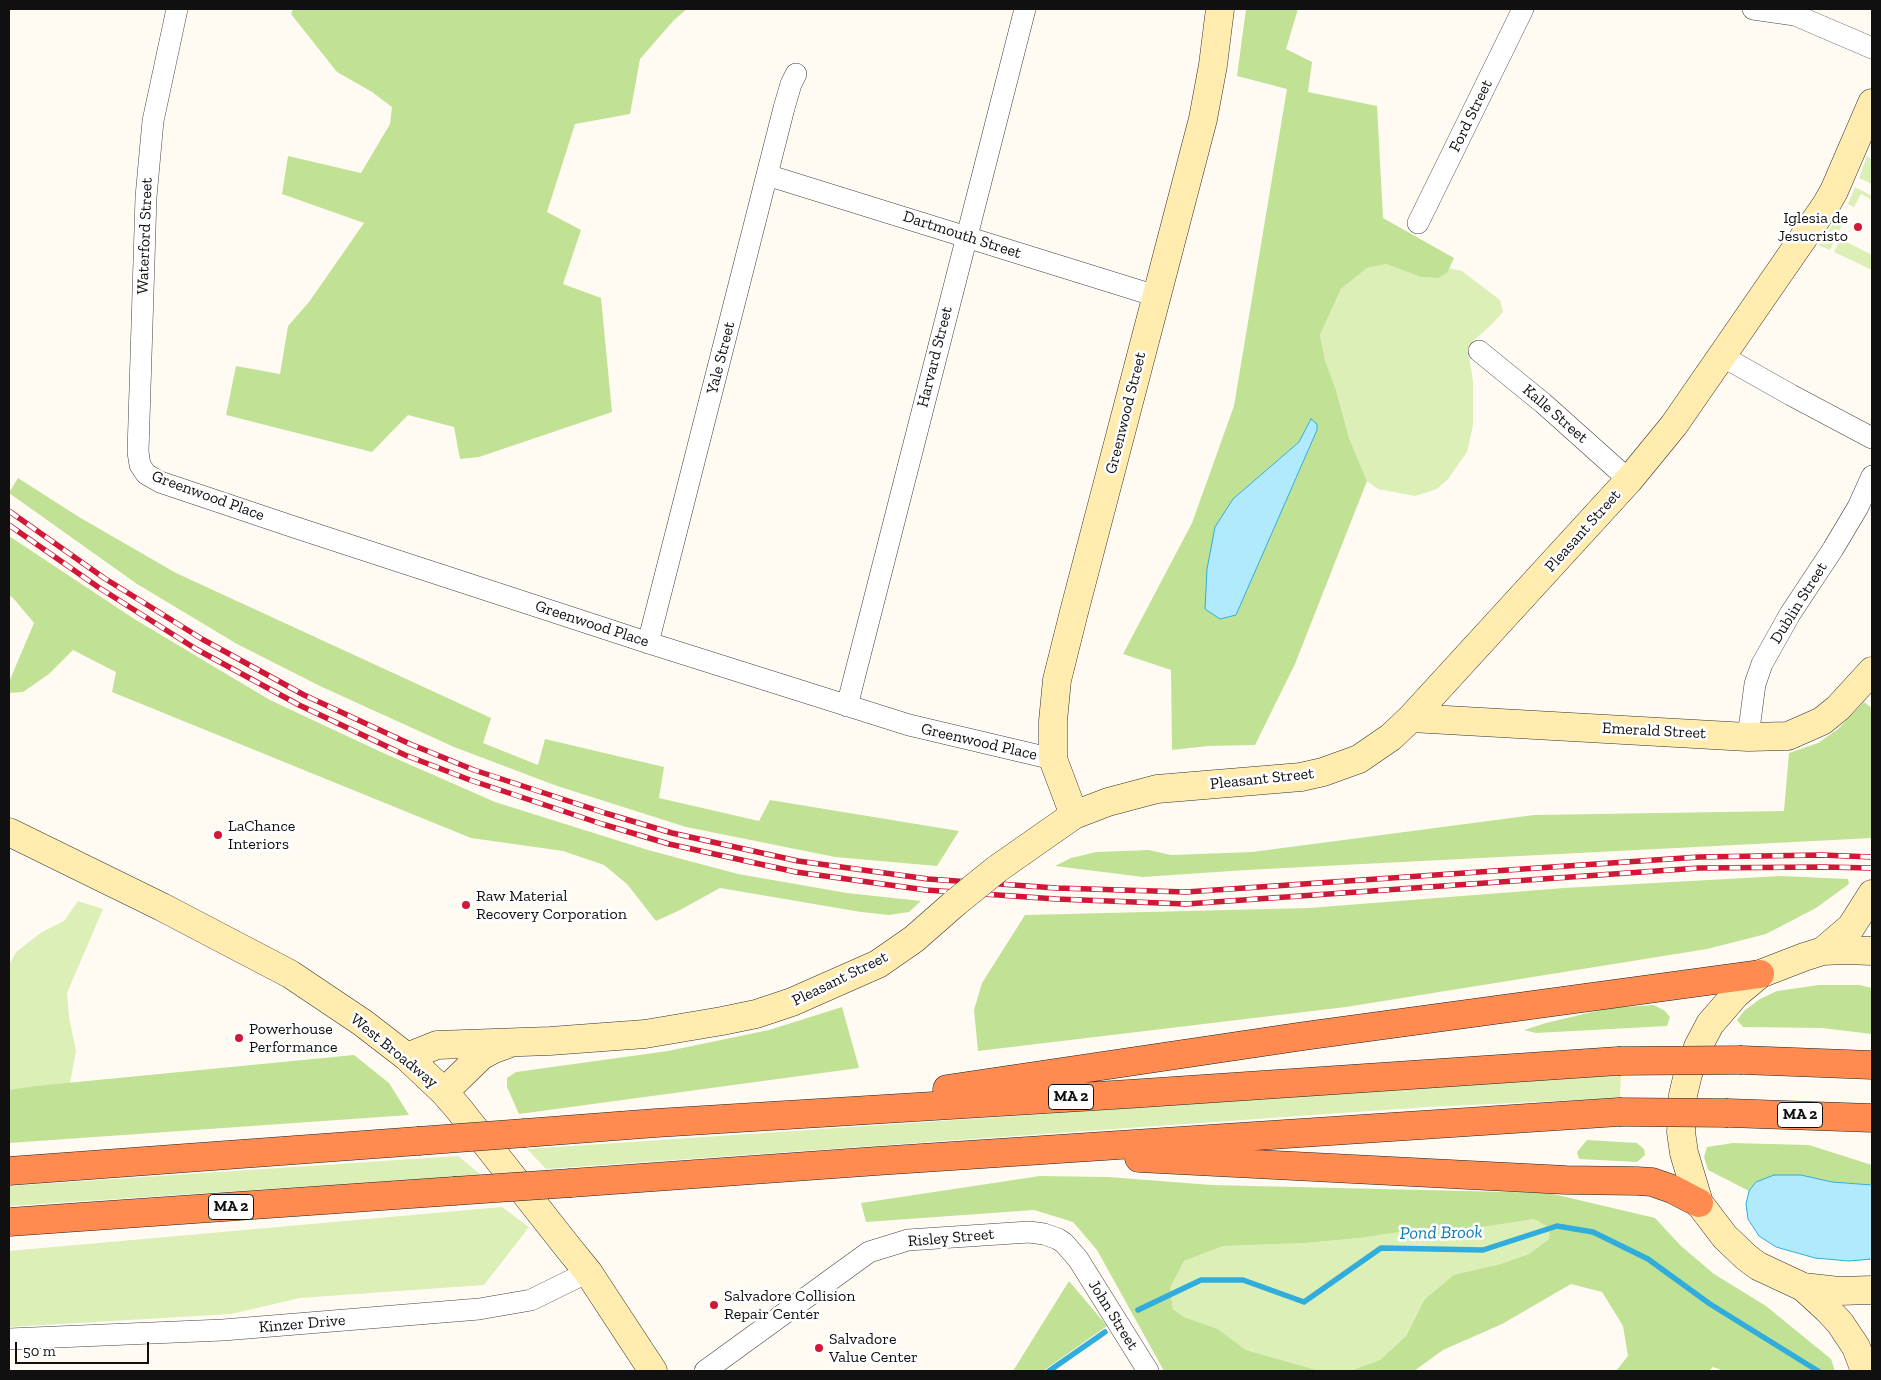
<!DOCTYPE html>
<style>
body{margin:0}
#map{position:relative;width:1881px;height:1380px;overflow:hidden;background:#fffbf3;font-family:"Zilla Slab",serif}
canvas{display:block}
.frame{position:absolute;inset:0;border:10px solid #101010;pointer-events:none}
.scale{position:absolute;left:15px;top:1342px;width:134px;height:22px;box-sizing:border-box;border:2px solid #101010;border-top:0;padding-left:6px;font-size:15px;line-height:18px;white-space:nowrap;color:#101010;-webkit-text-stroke:4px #fff;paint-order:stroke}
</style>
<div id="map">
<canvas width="1881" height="1380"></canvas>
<div class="frame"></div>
<div class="scale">50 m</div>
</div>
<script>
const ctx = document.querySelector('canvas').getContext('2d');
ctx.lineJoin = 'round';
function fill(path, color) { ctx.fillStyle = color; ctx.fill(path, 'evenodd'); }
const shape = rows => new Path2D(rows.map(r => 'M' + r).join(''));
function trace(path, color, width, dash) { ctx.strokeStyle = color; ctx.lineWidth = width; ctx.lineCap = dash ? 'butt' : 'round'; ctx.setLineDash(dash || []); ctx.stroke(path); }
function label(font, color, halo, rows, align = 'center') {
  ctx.font = font + ' "Zilla Slab",serif'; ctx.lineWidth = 5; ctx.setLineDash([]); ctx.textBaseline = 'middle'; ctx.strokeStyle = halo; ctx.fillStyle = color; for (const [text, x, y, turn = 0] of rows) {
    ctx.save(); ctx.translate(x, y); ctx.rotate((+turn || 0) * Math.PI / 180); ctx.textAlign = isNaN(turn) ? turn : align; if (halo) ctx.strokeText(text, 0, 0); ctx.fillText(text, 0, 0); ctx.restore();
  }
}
const green = shape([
 [1867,156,1872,160,1872,184,1859,178],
 [1855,187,1872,196,1872,200,1861,194,1854,207,1848,204],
 [1836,220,1843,223,1830,250,1818,245],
 [1841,239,1872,255,1872,270,1834,252],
 [1386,264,1421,277,1438,278,1447,273,1449,268,1462,271,1500,300,1503,312,1491,325,1472,342,1469,356,1473,381,1473,425,1467,452,1448,479,1437,489,1415,496,1378,489,1367,481,1349,438,1336,390,1325,360,1320,335,1341,289,1367,268],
 [78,901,103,909,67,993,69,1017,76,1051,70,1083,9,1090,9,965,16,952,42,932,64,921],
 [1621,1075,1620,1098,1427,1107,546,1169,527,1149],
 [458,1156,481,1175,9,1206,9,1186],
 [502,1207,529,1227,484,1285,300,1298,231,1314,9,1327,9,1251],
 [1534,1219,1551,1228,1549,1239,1529,1254,1497,1265,1424,1300,1406,1336,1380,1360,1350,1371,1320,1371,1246,1350,1218,1329,1184,1317,1173,1309,1170,1288,1184,1261,1223,1246,1306,1243,1360,1238,1427,1228,1458,1231]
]);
const forest = shape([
 [293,9,687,9,674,20,640,59,630,114,575,124,547,212,581,230,563,284,601,298,612,412,479,457,460,459,454,427,408,415,372,452,226,415,236,366,280,374,288,326,309,302,364,223,282,194,288,156,361,173,390,124,392,107,372,92,337,72,291,14],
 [1246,9,1298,9,1286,49,1312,62,1308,92,1377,106,1383,218,1454,258,1447,273,1438,278,1421,277,1386,264,1367,268,1341,289,1320,335,1325,360,1336,390,1349,438,1367,481,1295,664,1255,745,1208,746,1172,750,1171,670,1123,654,1192,523,1234,406,1287,89,1237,76],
 [1311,419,1317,430,1236,615,1220,619,1233,499,1299,442],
 [18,478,79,517,176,573,491,718,483,743,538,765,545,739,664,767,659,798,759,821,770,800,959,831,937,866,835,857,686,827,557,786,454,747,322,687,237,644,137,584,9,493],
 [9,536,136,620,270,700,379,751,495,802,648,850,738,874,847,893,921,901,909,912,889,915,861,912,720,888,680,910,656,921,627,884,604,865,563,851,471,838,112,692,116,672,73,650,49,674,23,692,9,693,9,682,34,623,14,599,9,595],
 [1864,702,1872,708,1872,838,1246,870,1143,877,1055,866,1071,858,1096,852,1149,850,1171,855,1252,852,1534,815,1784,811,1789,753,1818,743,1838,729],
 [1781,876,1848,879,1849,884,1816,908,1766,934,1707,949,1346,1007,978,1051,974,1010,982,983,1025,915,1309,908,1564,888],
 [1819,985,1859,985,1872,988,1872,1034,1822,1028,1743,1027,1737,1020,1745,1010,1760,999,1777,991],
 [1654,1005,1665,1011,1670,1017,1667,1026,1536,1033,1524,1030,1546,1023,1609,1008],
 [842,1007,859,1068,519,1114,507,1087,507,1078,516,1072,668,1051,769,1030],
 [354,1055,389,1083,409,1115,9,1143,9,1090,36,1086],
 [1587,1140,1637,1143,1644,1149,1645,1155,1637,1162,1579,1159,1577,1152],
 [1733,1143,1809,1145,1872,1165,1872,1185,1832,1182,1801,1175,1756,1182,1749,1191,1708,1170,1704,1157,1707,1147],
 [1040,1176,1108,1177,1212,1185,1549,1193,1655,1218,1681,1246,1714,1274,1766,1306,1831,1359,1835,1371,1724,1371,1713,1367,1709,1371,1616,1371,1628,1356,1623,1326,1602,1292,1571,1284,1502,1324,1443,1350,1414,1371,1350,1371,1380,1360,1406,1336,1424,1300,1454,1275,1497,1265,1529,1254,1549,1239,1550,1228,1534,1219,1458,1231,1427,1228,1360,1238,1306,1243,1223,1246,1184,1261,1170,1288,1173,1309,1184,1317,1218,1329,1246,1350,1320,1371,1164,1371,1097,1250,1073,1222,1034,1210,866,1222,861,1203],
 [1069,1281,1107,1326,1043,1371,1013,1371]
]);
const water = shape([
 [1311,419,1317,424,1317,430,1236,615,1220,619,1205,609,1207,569,1215,527,1233,499,1299,442,1311,419],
 [1774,1175,1801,1175,1832,1182,1872,1185,1872,1259,1849,1261,1815,1258,1776,1247,1759,1236,1748,1219,1746,1204,1749,1191,1756,1182,1774,1175]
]);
const stream = shape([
 [1138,1310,1201,1280,1243,1280,1304,1302,1381,1248,1483,1250,1557,1226,1593,1232,1648,1259,1710,1304,1818,1371],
 [1049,1371,1105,1332]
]);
const street = shape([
 [177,9,153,121,146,197,138,452,140,465,146,474,160,482,297,528,649,643,909,725,1053,759],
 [1753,9,1795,15,1872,48],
 [767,175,1156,296],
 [1418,223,1523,9],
 [1479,351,1543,403,1629,480],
 [1722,356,1791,395,1872,438],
 [648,643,784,108,791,84,796,74],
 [847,706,1025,9],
 [1748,737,1755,684,1762,664,1790,614,1833,549,1858,507,1872,476],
 [9,1339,223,1330,479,1309,531,1300,588,1272],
 [705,1371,869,1252,908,1240,1029,1232,1044,1234,1058,1239,1064,1243,1078,1259,1148,1371]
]);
const secondary = shape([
 [1411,718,1748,737,1788,736,1822,721,1838,708,1872,671],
 [1074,815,1053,759,1053,721,1057,680,1074,612,1203,119,1213,65,1220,9],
 [9,832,162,907,290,974,363,1023,407,1057,444,1092,458,1108,570,1250,588,1272,653,1371],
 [997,869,1074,815,1108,802,1157,789,1301,777,1323,772,1359,759,1391,737,1411,718,1629,480,1674,425,1826,205,1834,191,1872,103],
 [1823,951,1851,927,1872,894],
 [1872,951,1846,950,1823,951,1804,957,1760,974,1736,994,1710,1024,1698,1047,1688,1074,1683,1095,1681,1132,1684,1153,1699,1203,1725,1237,1746,1257,1758,1266,1803,1287,1839,1291,1872,1290],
 [407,1057,437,1045,550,1041,645,1034,722,1021,756,1014,792,1002,878,964,914,939,955,903],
 [444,1092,481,1056,494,1049,508,1044],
 [1803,1287,1827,1309,1840,1323,1856,1347,1865,1371]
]);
const highway = shape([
 [1742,1060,1872,1065],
 [947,1089,1304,1036,1760,974],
 [1728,1113,1872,1118],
 [525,1133,656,1123,1129,1094,1618,1061],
 [1139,1158,1566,1180,1637,1181,1652,1182,1672,1189,1699,1203],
 [9,1171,418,1141],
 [571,1183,877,1161,1619,1112],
 [9,1222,454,1191]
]);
const rail = shape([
 [9,511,104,578,202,639,304,695,410,744,474,770,605,813,672,833,798,861,928,879,1056,888,1186,892,1699,857,1822,855,1872,857],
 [9,525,98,587,196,649,299,705,405,755,470,780,602,824,669,844,796,872,926,890,1056,899,1186,904,1699,868,1822,867,1872,868]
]);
const secondaryBridge = shape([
 [955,903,997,869]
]);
const highwayBridge = shape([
 [1618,1061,1742,1060],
 [1619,1112,1728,1113],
 [418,1141,525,1133],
 [454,1191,571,1183]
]);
const markers = [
 [1858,227,5,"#d11737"],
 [218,835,5,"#d11737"],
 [466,905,5,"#d11737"],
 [239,1038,5,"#d11737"],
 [714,1305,5,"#d11737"],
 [819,1348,5,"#d11737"]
];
const shields = [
 [1071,1097,45],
 [1800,1115,45],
 [231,1207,45]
];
const shieldNames = [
 ["MA 2",1071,1097],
 ["MA 2",1800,1115],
 ["MA 2",231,1207]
];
const streetNames = [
 ["Ford Street",1471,116,-64],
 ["Dartmouth Street",962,235,18],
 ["Waterford Street",145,236,-88],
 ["Harvard Street",935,357,-76],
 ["Yale Street",721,358,-76],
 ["Greenwood Street",1126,413,-76],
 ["Kalle Street",1555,414,41],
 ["Greenwood Place",208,496,20],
 ["Pleasant Street",1583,531,-48],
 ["Dublin Street",1799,603,-58],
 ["Greenwood Place",592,624,18],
 ["Emerald Street",1654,731,3],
 ["Greenwood Place",979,742,13],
 ["Pleasant Street",1262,779,-6],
 ["Pleasant Street",840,979,-26],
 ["West Broadway",394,1051,39],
 ["Risley Street",951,1238,-5],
 ["John Street",1113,1315,58],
 ["Kinzer Drive",302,1324,-5]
];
const poiNames = [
 ["Iglesia de",1848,218,"right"],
 ["Jesucristo",1848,236,"right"],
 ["LaChance",228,826],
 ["Interiors",228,844],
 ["Raw Material",476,896],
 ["Recovery Corporation",476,914],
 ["Powerhouse",249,1029],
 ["Performance",249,1047],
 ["Salvadore Collision",724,1296],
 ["Repair Center",724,1314],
 ["Salvadore",829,1339],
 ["Value Center",829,1357]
];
const waterNames = [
 ["Pond Brook",1441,1233,-1]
];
fill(green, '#dbefb7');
fill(forest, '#c1e295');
fill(water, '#b2eafd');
trace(water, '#30addc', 1);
trace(stream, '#30addc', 5.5);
trace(street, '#434343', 22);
trace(secondary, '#323232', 29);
trace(highway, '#212121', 29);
trace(street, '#fff', 21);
trace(secondary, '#ffecae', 28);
trace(highway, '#ff8b51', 28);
trace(rail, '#d11737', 5.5);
trace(rail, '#fff', 4, [11]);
trace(secondaryBridge, '#323232', 29, []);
trace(highwayBridge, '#212121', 29, []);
trace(secondaryBridge, '#ffecae', 28);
trace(highwayBridge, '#ff8b51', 28);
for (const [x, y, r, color] of markers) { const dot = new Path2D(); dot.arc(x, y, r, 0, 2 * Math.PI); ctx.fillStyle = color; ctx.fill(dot); trace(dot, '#fff', 2); }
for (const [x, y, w] of shields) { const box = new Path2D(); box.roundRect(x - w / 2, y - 12.5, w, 25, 4); ctx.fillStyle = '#fff'; ctx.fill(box); trace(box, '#101010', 1); }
label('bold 15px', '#101010', null, shieldNames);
label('16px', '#101010', '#fff', streetNames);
label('16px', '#101010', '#fff', poiNames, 'left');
label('italic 18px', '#0a7db2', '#fff', waterNames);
</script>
